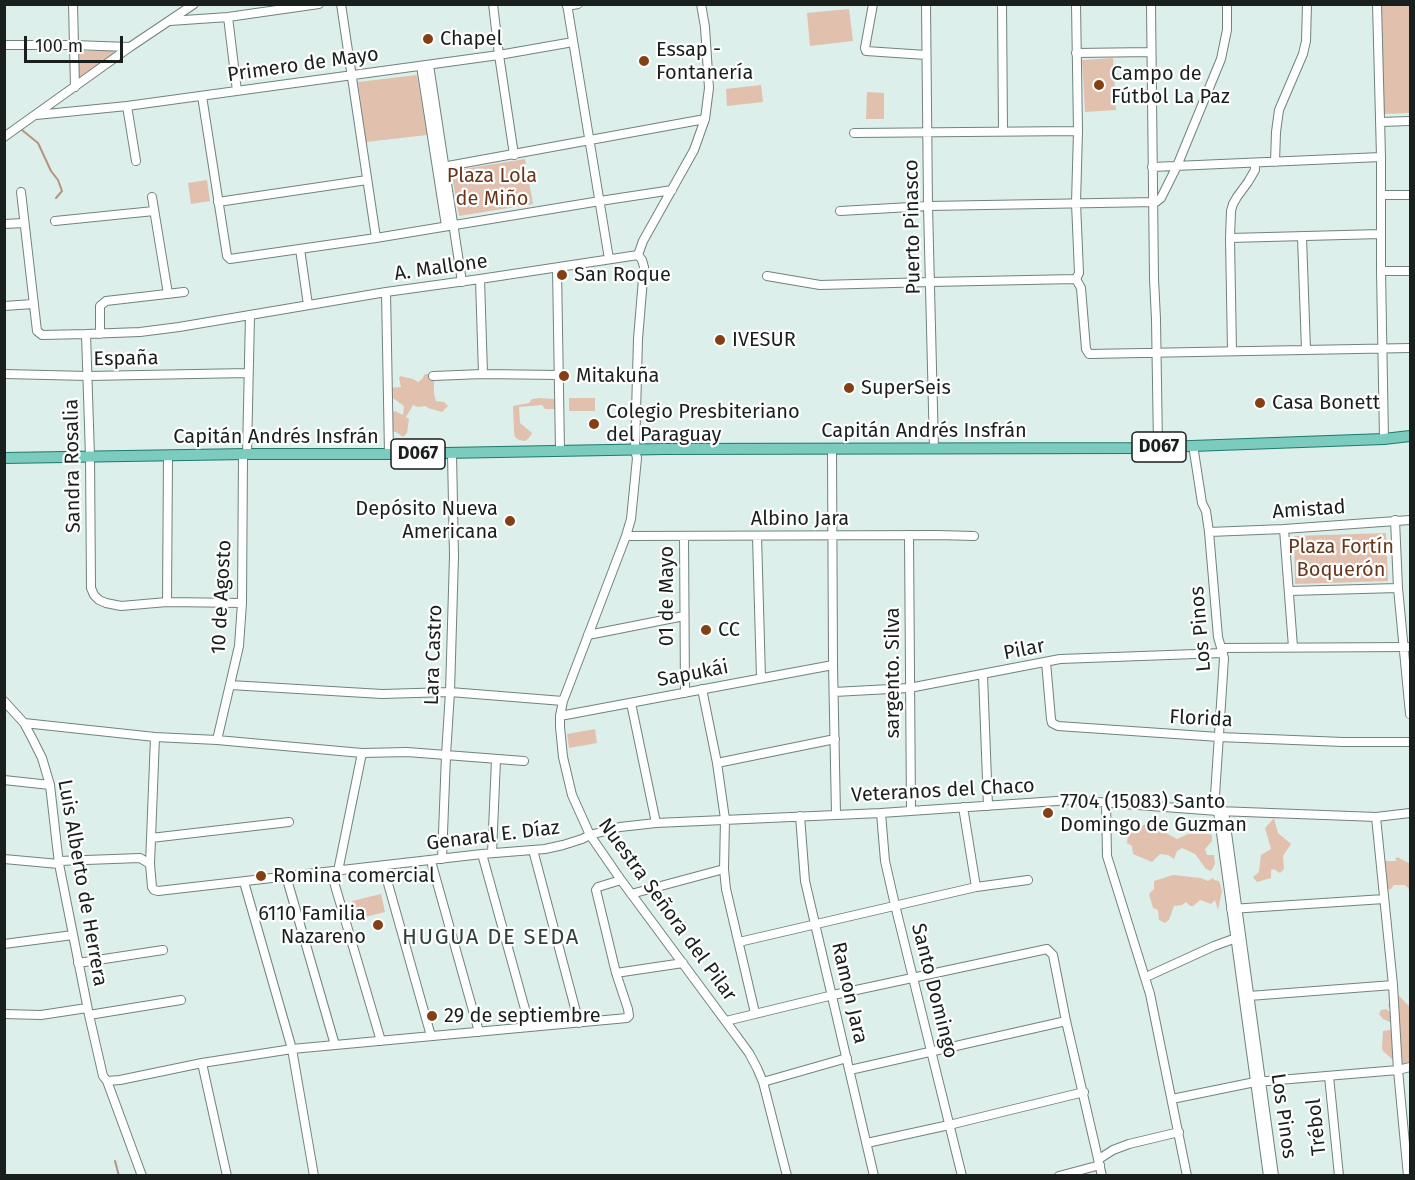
<!DOCTYPE html>
<meta charset="utf-8">
<style>
body{margin:0}
#map{position:relative;width:1415px;height:1180px;overflow:hidden;background:#ddefea;font-family:"Fira Sans",sans-serif}
canvas{display:block}
.frame{position:absolute;inset:0;border:6px solid #191f1d;pointer-events:none}
.scale{position:absolute;left:24px;top:36px;width:99px;height:27px;box-sizing:border-box;border:3px solid #191f1d;border-top:0;padding-left:8px;font-size:18px;line-height:21px;white-space:nowrap;color:#191f1d;-webkit-text-stroke:4px #fff;paint-order:stroke}
</style>
<div id="map">
<canvas width="1415" height="1180"></canvas>
<div class="frame"></div>
<div class="scale">100 m</div>
</div>
<script>
const ctx = document.querySelector('canvas').getContext('2d');
ctx.lineJoin = 'round';
function fill(path, color) { ctx.fillStyle = color; ctx.fill(path, 'evenodd'); }
const shape = rows => new Path2D(rows.map(r => 'M' + r).join(''));
function trace(path, color, width, dash) { ctx.strokeStyle = color; ctx.lineWidth = width; ctx.lineCap = dash ? 'butt' : 'round'; ctx.setLineDash(dash || []); ctx.stroke(path); }
function label(font, color, halo, rows, align = 'center') {
  ctx.font = font + ' "Fira Sans",sans-serif'; ctx.lineWidth = 4.5; ctx.setLineDash([]); ctx.textBaseline = 'middle'; ctx.strokeStyle = halo; ctx.fillStyle = color; for (const [text, x, y, turn = 0] of rows) {
    ctx.save(); ctx.translate(x, y); ctx.rotate((+turn || 0) * Math.PI / 180); ctx.textAlign = isNaN(turn) ? turn : align; if (halo) ctx.strokeText(text, 0, 0); ctx.fillText(text, 0, 0); ctx.restore();
  }
}
const green = shape([
 [1379,5,1410,5,1410,113,1383,114],
 [849,9,853,41,810,46,807,13],
 [80,51,113,51,114,53,79,78,78,77,78,53],
 [1113,58,1116,110,1085,112,1082,60],
 [417,75,427,135,366,142,358,82],
 [761,85,763,102,727,106,726,89],
 [867,92,884,93,884,119,866,119],
 [525,159,533,204,459,216,451,171],
 [207,180,210,201,191,204,188,183],
 [425,374,430,374,434,378,434,394,436,401,444,402,448,406,442,412,428,408,426,406,418,407,413,405,406,417,409,419,407,433,403,437,396,432,389,431,390,413,395,411,403,415,404,406,390,396,390,388,401,387,399,378,400,376,413,379,418,382,422,379],
 [540,398,554,399,557,404,555,409,545,409,542,405,519,407,520,423,532,433,529,438,525,441,519,440,515,437,514,432,513,406,529,403,532,399],
 [569,398,595,398,595,411,569,411],
 [1386,533,1388,581,1295,584,1294,536],
 [595,729,597,743,569,748,567,734],
 [1274,818,1278,833,1291,844,1283,856,1284,869,1280,873,1274,869,1271,870,1271,878,1257,882,1253,877,1259,872,1261,855,1271,849,1265,828],
 [1148,823,1162,824,1164,832,1177,839,1188,834,1210,834,1212,836,1212,841,1205,849,1207,855,1214,855,1215,864,1211,871,1206,869,1195,854,1182,848,1177,851,1174,859,1168,855,1160,854,1152,862,1133,854,1132,846,1127,843,1128,833],
 [1397,857,1409,863,1410,865,1410,890,1405,885,1394,885,1391,889,1386,890,1378,861,1397,861,1395,859],
 [1173,875,1201,878,1208,881,1213,878,1214,880,1219,881,1222,891,1218,910,1215,900,1211,904,1200,900,1193,906,1190,906,1186,902,1182,905,1174,906,1169,920,1165,923,1159,920,1158,910,1153,908,1149,894,1154,889,1154,881],
 [381,894,385,912,357,919,352,901],
 [1391,996,1399,996,1410,1007,1410,1063,1401,1067,1383,1051,1382,1048,1383,1031,1390,1030,1392,1023,1383,1019,1379,1014,1381,1010,1386,1009,1390,1012,1393,1011,1388,1006]
]);
const stream = shape([
 [22,130,38,143,51,171,58,180,62,191,56,198],
 [115,1161,119,1176]
]);
const minor = shape([
 [73,4,75,87],
 [341,4,376,238],
 [493,4,499,55,514,155],
 [567,4,609,259],
 [701,4,705,27,709,88,705,119,694,150,643,241,638,255,642,260,644,267,638,339,635,450,637,458,631,519,626,536,563,701,560,716,560,727,563,757,572,795,590,835,621,880,735,1034,749,1053,757,1068,763,1082,787,1176],
 [873,4,865,48,866,51,926,55],
 [926,4,928,206,934,449],
 [1002,4,1003,131],
 [1076,4,1078,131],
 [1151,4,1154,279,1156,319,1158,447],
 [1377,4,1381,157,1381,271,1384,439],
 [567,6,578,4],
 [228,17,237,91],
 [170,21,228,17,319,4],
 [4,45,73,45,129,47],
 [1076,53,1151,52],
 [429,65,462,282],
 [421,66,446,226],
 [202,96,227,256,230,259,376,238,600,201,672,190],
 [127,106,136,161],
 [36,115,127,106,499,55,573,42],
 [1380,122,1410,121],
 [854,133,1078,131,1076,203,1079,273,1076,279,1081,288,1086,349,1089,354,1410,348],
 [4,137,130,47,194,4],
 [1275,162,1276,132,1279,110,1303,54,1306,41,1307,4],
 [1152,167,1381,157],
 [437,168,705,119],
 [21,192,37,331,42,335,86,334,140,332,179,327,386,292,480,279,638,255],
 [1381,195,1410,195],
 [152,197,168,294],
 [218,202,367,180],
 [840,211,928,206,1156,202,1161,198,1177,166,1221,59,1227,30,1227,4],
 [55,221,154,211],
 [4,224,24,223],
 [1302,237,1306,350],
 [1230,238,1381,234],
 [300,249,308,305],
 [557,268,560,451],
 [1381,271,1410,271],
 [767,276,820,285,930,282,1076,279],
 [480,279,483,374],
 [386,292,389,454],
 [4,306,33,304],
 [86,334,90,456,91,588,94,595,99,600,106,603,121,606,167,602,242,603],
 [100,334,100,306,106,301,184,292],
 [1232,351,1230,238,1231,211,1233,204,1237,197,1248,182,1255,170,1255,163],
 [4,374,88,376,248,373],
 [433,376,483,374,559,375],
 [1193,445,1202,503,1206,511,1209,532,1218,637,1224,658,1214,811],
 [832,449,833,665,836,814],
 [247,454,250,315],
 [1395,520,1398,588,1410,714],
 [1284,529,1293,647],
 [1209,532,1284,529,1410,520],
 [909,535,911,811],
 [626,536,937,535,974,536],
 [684,536,685,693],
 [757,536,761,678],
 [1289,591,1398,588],
 [167,602,168,455],
 [588,635,684,616],
 [1221,648,1410,647],
 [1046,662,1051,719,1052,723,1058,726,1219,737,1343,742,1410,742],
 [983,675,988,806],
 [230,685,382,694,450,692,563,701],
 [702,689,717,763,725,819,724,869,726,889,755,1013],
 [834,692,909,688,1060,659,1223,653],
 [4,701,24,723,33,740,42,758,50,785,59,864,89,1015,103,1076,107,1081,142,1176],
 [631,703,656,823],
 [560,716,833,665],
 [24,723,155,737,217,740,362,753,407,752,524,761],
 [155,737,150,864,152,887,154,890,158,891,482,854,545,849,563,845,582,839,590,835,620,827,656,823,881,813,1071,800,1218,811,1350,816,1376,817,1410,813],
 [217,740,239,646,242,603,243,454],
 [717,763,835,739],
 [4,780,50,785],
 [1106,802,1107,856,1150,994,1187,1176],
 [963,807,976,887],
 [1218,811,1268,1176],
 [1224,811,1274,1176],
 [881,813,885,861,895,905,962,1176],
 [800,816,805,881,874,1176],
 [1376,817,1393,985,1398,1070,1408,1176],
 [151,838,289,822],
 [533,850,579,1023],
 [492,853,496,760],
 [482,854,530,1027],
 [4,859,59,864],
 [442,859,446,755,450,692,454,556,452,453],
 [59,861,140,858,150,864],
 [431,861,479,1032],
 [383,866,431,1036],
 [338,871,362,753],
 [331,872,381,1041],
 [286,876,335,1045],
 [244,882,292,1049,314,1176],
 [631,894,724,869],
 [1231,909,1384,899],
 [739,942,976,887,1028,880],
 [4,944,73,935],
 [78,963,163,950],
 [616,973,683,963],
 [1146,977,1214,946,1239,937],
 [1249,996,1393,985],
 [4,1014,41,1015,87,1008],
 [89,1015,181,1000],
 [726,1021,833,995,1047,949,1053,955,1066,1021,1102,1176],
 [202,1063,227,1176],
 [850,1070,1066,1021],
 [1329,1076,1339,1176],
 [107,1081,120,1080,202,1063,292,1049,627,1018,629,1016,628,1009,616,973,596,890,598,887,621,880],
 [763,1082,847,1058],
 [1172,1099,1255,1082,1398,1070,1410,1067],
 [867,1143,949,1125,1084,1092],
 [1099,1159,1113,1150,1129,1144,1179,1132],
 [1059,1176,1100,1165]
]);
const major = shape([
 [4,458,247,454,389,454,664,449,1137,448,1384,439,1410,436]
]);
const markers = [
 [428,39,6,"#844014"],
 [644,61,6,"#844014"],
 [1099,85,6,"#844014"],
 [562,275,6,"#844014"],
 [720,340,6,"#844014"],
 [564,376,6,"#844014"],
 [849,388,6,"#844014"],
 [1260,403,6,"#844014"],
 [594,424,6,"#844014"],
 [510,521,6,"#844014"],
 [706,630,6,"#844014"],
 [1048,813,6,"#844014"],
 [261,876,6,"#844014"],
 [378,925,6,"#844014"],
 [432,1016,6,"#844014"]
];
const shields = [
 [1159,447,54],
 [418,454,54]
];
const shieldNames = [
 ["D067",1159,447],
 ["D067",418,454]
];
const poiNames = [
 ["Chapel",440,39],
 ["Essap -",656,50],
 ["Fontanería",656,73],
 ["Campo de",1111,74],
 ["Fútbol La Paz",1111,97],
 ["San Roque",574,275],
 ["IVESUR",732,340],
 ["Mitakuña",576,376],
 ["SuperSeis",861,388],
 ["Casa Bonett",1272,403],
 ["Colegio Presbiteriano",606,412],
 ["del Paraguay",606,435],
 ["Depósito Nueva",498,509,"right"],
 ["Americana",498,532,"right"],
 ["CC",718,630],
 ["7704 (15083) Santo",1060,802],
 ["Domingo de Guzman",1060,825],
 ["Romina comercial",273,876],
 ["6110 Familia",366,914,"right"],
 ["Nazareno",366,937,"right"],
 ["29 de septiembre",444,1016]
];
const streetNames = [
 ["Primero de Mayo",303,65,-8],
 ["Puerto Pinasco",913,227,-91],
 ["A. Mallone",441,268,-8],
 ["España",126,359,-1],
 ["Capitán Andrés Insfrán",924,431],
 ["Capitán Andrés Insfrán",276,437],
 ["Sandra Rosalia",73,466,-91],
 ["Amistad",1309,510,-4],
 ["Albino Jara",800,519],
 ["01 de Mayo",667,596,-90],
 ["10 de Agosto",222,597,-87],
 ["Los Pinos",1201,629,-95],
 ["Pilar",1024,650,-11],
 ["Lara Castro",434,655,-88],
 ["sargento. Silva",893,673,-90],
 ["Sapukái",693,674,-11],
 ["Florida",1201,719,3],
 ["Veteranos del Chaco",943,791,-3],
 ["Genaral E. Díaz",493,836,-7],
 ["Luis Alberto de Herrera",82,883,80],
 ["Nuestra Señora del Pilar",667,910,54],
 ["Santo Domingo",934,991,76],
 ["Ramon Jara",849,993,77],
 ["Los Pinos",1283,1116,82],
 ["Trébol",1317,1127,-96]
];
const parkNames = [
 ["Plaza Lola",492,176],
 ["de Miño",492,199],
 ["Plaza Fortín",1341,547],
 ["Boquerón",1341,570]
];
const quarterNames = [
 ["HUGUA DE SEDA",491,938]
];
fill(green, '#e1c0ae');
trace(stream, '#b69280', 2);
trace(minor, '#72827e', 10);
trace(major, '#20796a', 12);
trace(minor, '#fff', 8);
trace(major, '#7bcbbe', 10);
for (const [x, y, r, color] of markers) { const dot = new Path2D(); dot.arc(x, y, r, 0, 2 * Math.PI); ctx.fillStyle = color; ctx.fill(dot); trace(dot, '#fff', 2); }
for (const [x, y, w] of shields) { const box = new Path2D(); box.roundRect(x - w / 2, y - 15, w, 30, 4.5); ctx.fillStyle = '#fff'; ctx.fill(box); trace(box, '#191f1d', 1.5); }
label('bold 18px', '#191f1d', null, shieldNames);
label('20px', '#191f1d', '#fff', poiNames, 'left');
label('20px', '#191f1d', '#fff', streetNames);
label('20px', '#68371b', '#fff', parkNames);
ctx.letterSpacing = '1.5px';
label('22px', '#32403d', '#fff', quarterNames);
ctx.letterSpacing = '0px';
</script>
